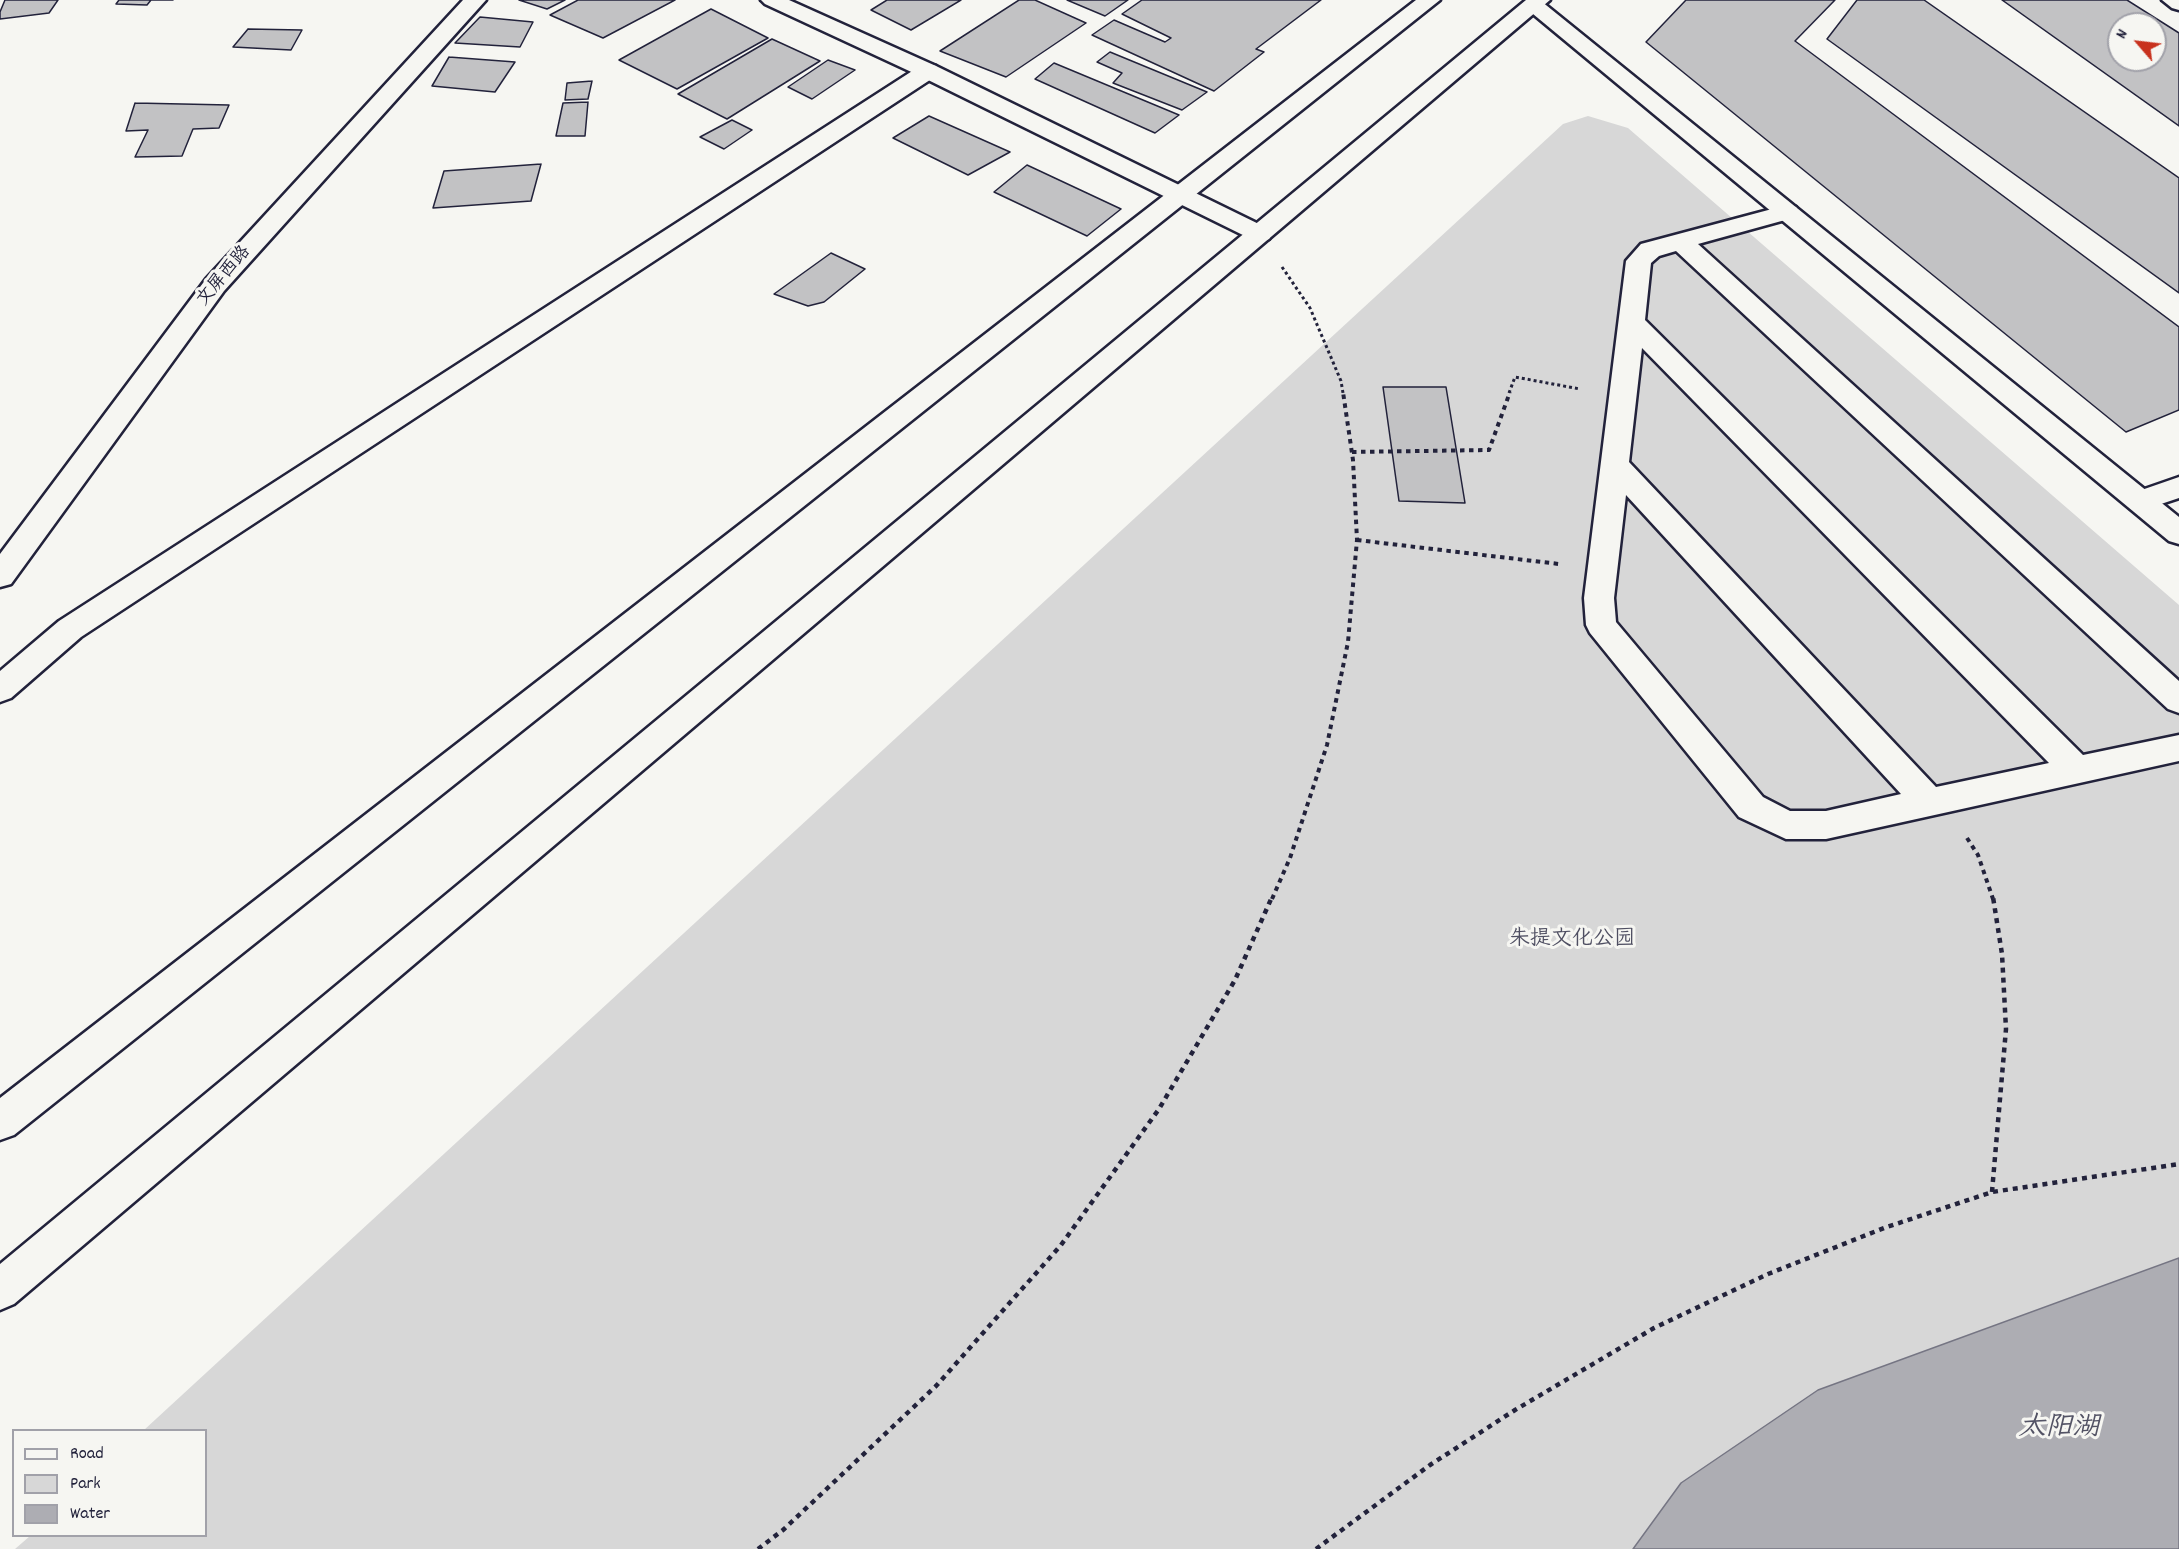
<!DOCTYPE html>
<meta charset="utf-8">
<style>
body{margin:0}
#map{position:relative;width:2179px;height:1549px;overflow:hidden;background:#f6f6f2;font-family:Dekko,sans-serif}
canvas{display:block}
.legend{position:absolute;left:12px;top:1429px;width:195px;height:108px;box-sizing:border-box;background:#f6f6f2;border:2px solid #a1a1a9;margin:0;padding:8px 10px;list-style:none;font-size:18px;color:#22223b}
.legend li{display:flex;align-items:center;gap:12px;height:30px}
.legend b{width:30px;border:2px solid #a1a1a9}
.north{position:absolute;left:2107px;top:12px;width:60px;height:60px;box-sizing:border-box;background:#f6f6f2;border:2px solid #a1a1a9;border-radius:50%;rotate:298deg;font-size:16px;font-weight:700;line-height:24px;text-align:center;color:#22223b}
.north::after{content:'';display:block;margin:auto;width:21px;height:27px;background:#c8321e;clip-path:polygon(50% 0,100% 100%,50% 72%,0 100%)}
</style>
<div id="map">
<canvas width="2179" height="1549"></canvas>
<ul class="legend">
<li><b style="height:8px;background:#f6f6f2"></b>Road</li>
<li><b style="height:16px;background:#d7d7d7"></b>Park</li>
<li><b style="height:16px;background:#adadb3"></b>Water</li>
</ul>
<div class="north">N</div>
</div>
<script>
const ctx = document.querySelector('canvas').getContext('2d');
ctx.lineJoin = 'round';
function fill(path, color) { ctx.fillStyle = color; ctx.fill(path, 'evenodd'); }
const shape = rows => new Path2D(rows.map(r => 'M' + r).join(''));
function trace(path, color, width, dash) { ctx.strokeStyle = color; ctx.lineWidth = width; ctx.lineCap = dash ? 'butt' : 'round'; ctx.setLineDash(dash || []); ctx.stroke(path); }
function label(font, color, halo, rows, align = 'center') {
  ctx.font = font + ' Dekko,"LXGW WenKai TC",sans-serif'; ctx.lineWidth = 6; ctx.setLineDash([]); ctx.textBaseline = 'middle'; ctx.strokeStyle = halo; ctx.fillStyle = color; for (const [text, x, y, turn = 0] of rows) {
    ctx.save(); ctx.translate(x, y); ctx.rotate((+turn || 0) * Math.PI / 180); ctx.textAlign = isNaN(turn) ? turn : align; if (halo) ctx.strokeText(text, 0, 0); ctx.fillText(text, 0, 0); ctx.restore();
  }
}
const green = shape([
 [1588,116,1628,128,2179,605,2179,1549,15,1549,30,1536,206,1536,206,1430,144,1430,1563,124]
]);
const water = shape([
 [2179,1258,2179,1549,1633,1549,1681,1483,1818,1390,2179,1258]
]);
const building = shape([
 [5,0,58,0,49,13,0,19,0,12,5,0],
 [119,0,173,0,151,0,147,5,116,4,119,0],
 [519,0,565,0,547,9,519,0],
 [578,0,675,0,603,38,550,15,578,0],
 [887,0,961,0,911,30,871,10,887,0],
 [1019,0,1035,0,1086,23,1006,77,940,51,1019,0],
 [1067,0,1128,0,1105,16,1067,0],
 [1142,0,1321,0,1256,49,1264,52,1214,91,1092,35,1114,20,1165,42,1171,38,1122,14,1142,0],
 [1686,0,1835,0,1795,41,2179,327,2179,410,2126,432,1646,42,1686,0],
 [1857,0,1924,0,2179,178,2179,293,1827,39,1857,0],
 [2002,0,2127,0,2179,33,2179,126,2002,0],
 [2119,24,2155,24,2155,60,2119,60,2119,24],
 [711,9,768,38,677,89,619,60,711,9],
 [480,17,533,22,520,47,455,43,480,17],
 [248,29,302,30,291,50,233,47,248,29],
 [772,39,820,61,727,119,678,94,772,39],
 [1110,52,1207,92,1182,110,1113,83,1122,73,1097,62,1110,52],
 [449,57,515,62,495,92,432,86,449,57],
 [828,60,855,70,812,99,788,87,828,60],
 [1054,63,1179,115,1155,133,1035,79,1054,63],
 [592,81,588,99,565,100,567,83,592,81],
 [588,102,585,136,556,136,563,103,588,102],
 [135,103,229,105,219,128,193,129,182,156,135,157,148,130,126,131,135,103],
 [929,116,1010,152,968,175,893,138,929,116],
 [732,120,752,130,724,149,700,137,732,120],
 [541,164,531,201,433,208,444,171,541,164],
 [1027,165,1121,209,1087,236,994,192,1027,165],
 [831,253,865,269,824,302,808,306,774,294,831,253],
 [1383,387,1446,387,1465,503,1399,501,1383,387]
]);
const pathFar2 = shape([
 [1282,267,1310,308,1341,381,1343,393],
 [1509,393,1515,377,1580,389]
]);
const pathFar1 = shape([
 [1352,452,1489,450,1510,392],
 [1357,540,1559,564],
 [1967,838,1978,855,1993,899],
 [1272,899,1290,858,1327,745,1348,642,1357,540,1353,460,1343,392]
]);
const path = shape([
 [1992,1192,2006,1029,2002,954,1993,897],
 [758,1549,783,1530,936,1386,1061,1245,1159,1109,1235,980,1272,897],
 [1316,1549,1430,1465,1515,1410,1654,1328,1768,1274,1884,1228,1992,1192,2179,1164]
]);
const service = shape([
 [2162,0,2179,0,2179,10,2172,8,2162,0],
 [928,64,936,66,939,71,936,76,81,637,11,698,0,702,0,671,59,621,920,66,928,64],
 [1787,205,1796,207,1799,212,1796,217,1698,244,2179,681,2179,713,2168,709,1676,251,1659,256,1651,263,1645,320,2083,755,2179,735,2179,761,1826,839,1786,839,1739,817,1590,633,1586,625,1584,598,1626,261,1641,244,1787,205],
 [1642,348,2049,763,1936,787,1629,462,1642,348],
 [1626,495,1901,794,1826,811,1790,811,1763,797,1616,622,1614,598,1626,495],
 [2179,477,2179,498,2140,511,2130,508,2126,501,2130,494,2179,477]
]);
const minor = shape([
 [463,0,486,0,224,291,11,584,0,587,0,554,206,279,463,0],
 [761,0,789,0,936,66,1269,229,1272,234,1269,239,1260,242,1251,239,920,76,765,4,761,0]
]);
const tertiary = shape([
 [1527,1,1541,1,2179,517,2179,544,2169,541,1527,9,1523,5,1527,1]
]);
const trunk = shape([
 [1416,0,1440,0,14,1135,0,1140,0,1098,1416,0],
 [1526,0,1550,0,14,1304,0,1310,0,1264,1526,0]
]);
const farStreetnames = [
 ["文屏西路",225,277,-50]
];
const parkNames = [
 ["朱提文化公园",1572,941]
];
const nearWaternames = [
 ["太阳湖",2059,1430]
];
fill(green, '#d7d7d7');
fill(water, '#adadb3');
trace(water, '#757583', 1.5);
fill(building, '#c2c2c4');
trace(building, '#22223b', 1.5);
trace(service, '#22223b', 5);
trace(minor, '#22223b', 5);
trace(tertiary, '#22223b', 5);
trace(trunk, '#22223b', 5);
trace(pathFar2, '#22223b', 3, [3, 3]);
trace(pathFar1, '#22223b', 4, [4.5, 4.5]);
trace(path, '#22223b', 4.5, [5, 5]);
fill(service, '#f6f6f2');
fill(minor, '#f6f6f2');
fill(tertiary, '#f6f6f2');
fill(trunk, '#f6f6f2');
label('18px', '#22223b', '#f6f6f2', farStreetnames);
label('21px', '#4f4f62', '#f6f6f2', parkNames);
label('italic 27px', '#535365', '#f6f6f2', nearWaternames);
</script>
